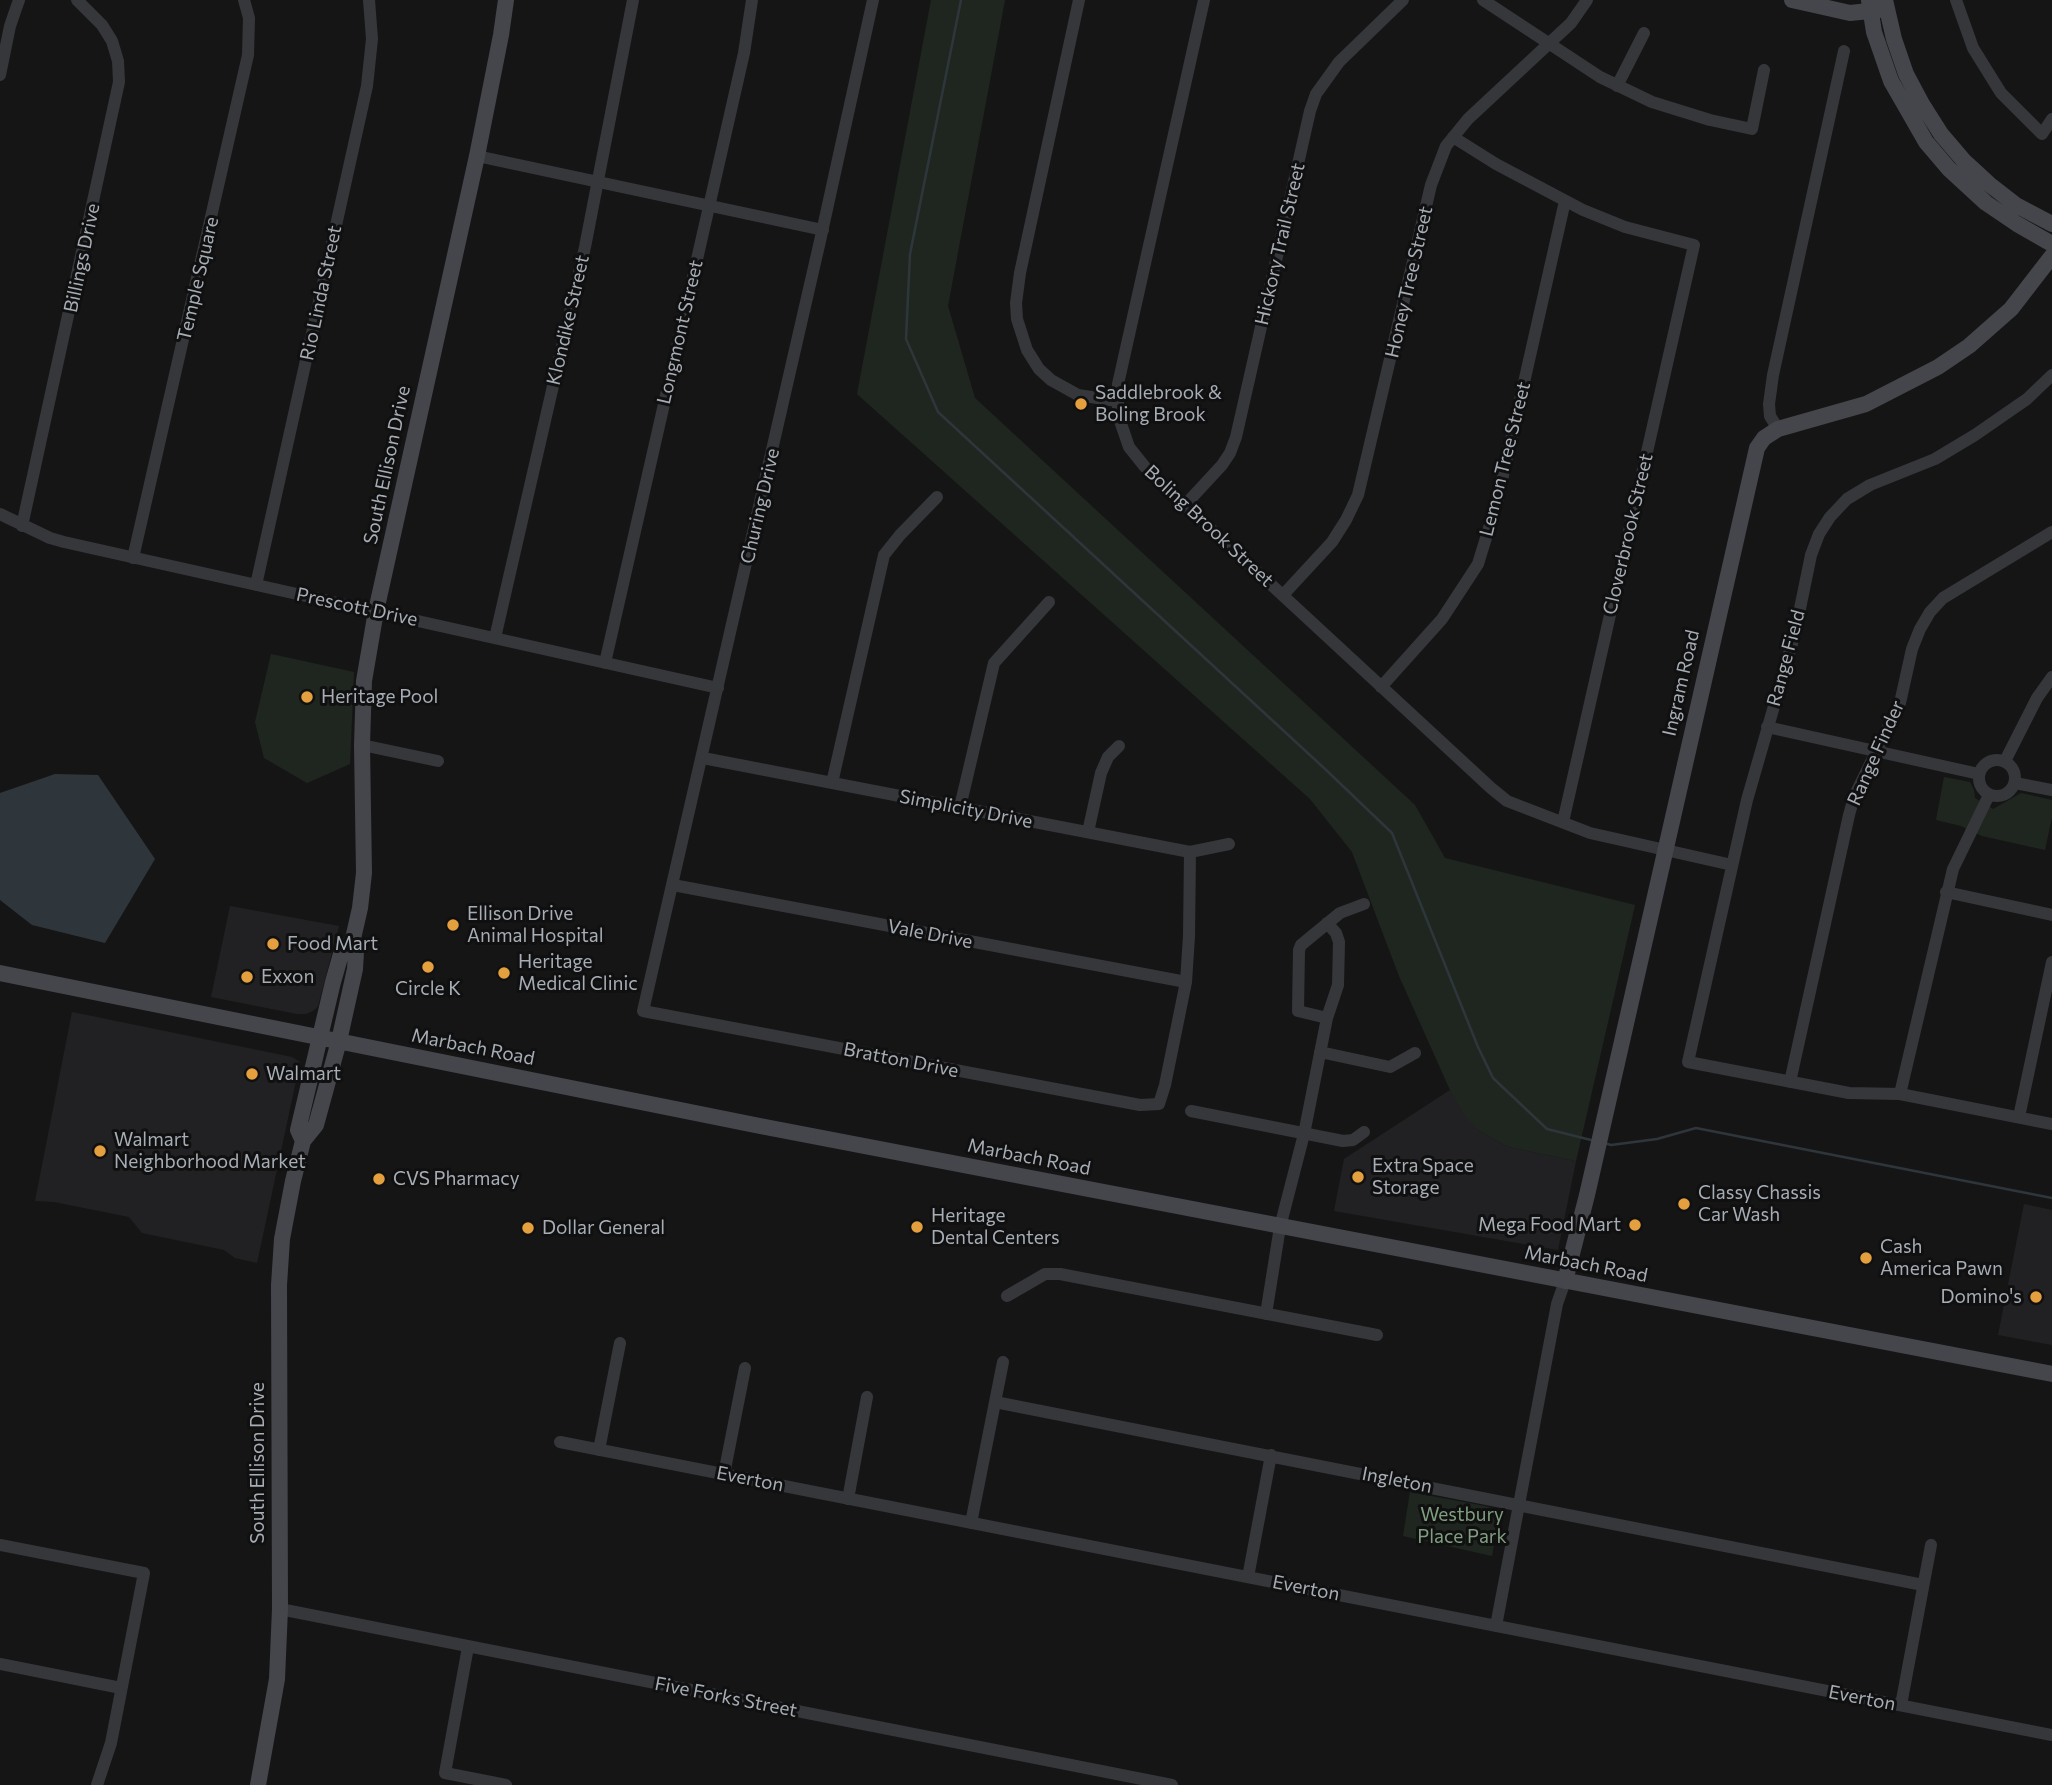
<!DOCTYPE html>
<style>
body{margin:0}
canvas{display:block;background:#151516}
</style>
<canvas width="2052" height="1785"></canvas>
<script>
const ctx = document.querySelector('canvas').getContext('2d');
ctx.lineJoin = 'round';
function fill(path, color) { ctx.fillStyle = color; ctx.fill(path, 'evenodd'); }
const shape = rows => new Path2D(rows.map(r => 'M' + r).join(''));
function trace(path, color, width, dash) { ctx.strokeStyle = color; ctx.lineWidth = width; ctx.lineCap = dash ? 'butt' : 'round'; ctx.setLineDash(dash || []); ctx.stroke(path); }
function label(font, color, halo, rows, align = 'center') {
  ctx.font = font + ' Commissioner,sans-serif'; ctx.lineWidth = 6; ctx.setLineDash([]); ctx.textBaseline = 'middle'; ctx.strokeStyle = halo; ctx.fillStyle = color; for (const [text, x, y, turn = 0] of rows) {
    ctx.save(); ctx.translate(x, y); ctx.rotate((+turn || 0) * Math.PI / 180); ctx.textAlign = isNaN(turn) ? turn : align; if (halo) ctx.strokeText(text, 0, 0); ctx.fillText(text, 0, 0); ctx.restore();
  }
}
const built = shape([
 [230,906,339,926,318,1006,313,1011,306,1014,297,1014,211,997],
 [72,1012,292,1057,300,1062,257,1263,235,1258,224,1250,142,1233,129,1217,54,1202,35,1201],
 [1450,1090,1478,1130,1508,1147,1576,1161,1558,1250,1334,1211,1344,1159],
 [2024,1204,2052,1210,2052,1345,1998,1335]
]);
const green = shape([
 [931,0,1005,0,948,306,975,398,1415,805,1445,858,1635,905,1576,1161,1508,1147,1478,1130,1465,1115,1450,1090,1399,976,1352,852,1310,799,857,394],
 [271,654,354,672,350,764,307,783,264,758,255,722],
 [1944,777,1970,782,1974,790,1975,798,1993,809,2021,793,2052,800,2052,817,2045,850,1982,836,1961,826,1936,820],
 [1410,1492,1485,1506,1500,1511,1492,1556,1403,1536]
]);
const water = shape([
 [55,774,98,775,155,859,105,943,32,925,0,900,0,793]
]);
const stream = shape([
 [961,0,910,254,906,339,938,412,1324,768,1392,833,1478,1047,1493,1078,1547,1129,1595,1141],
 [1604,1143,1611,1145,1657,1139,1696,1128,2052,1198]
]);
const street = shape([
 [873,0,820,241,643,1011,1140,1105,1159,1104,1165,1085,1186,982,1189,936,1190,852],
 [1079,0,1020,273,1016,303,1017,319,1027,350,1039,369,1051,380,1078,395,1117,401],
 [1204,0,1118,384,1118,415,1129,447,1145,467,1185,505,1491,788,1507,801,1590,833,1732,865],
 [1483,0,1600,77,1652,102,1710,120,1752,129,1764,70],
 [1956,0,1973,48,2001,93,2042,134,2052,119],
 [0,75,10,26,19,0],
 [1617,86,1644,33],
 [1453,137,1496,164,1583,210,1625,227,1694,245,1563,822],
 [477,156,823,230],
 [2052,375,2027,399,1975,435,1935,459,1870,485,1847,499,1830,517,1819,534,1811,555,1795,633,1747,800,1688,1062,1849,1093,1900,1094,2052,1124],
 [1778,429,1770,416,1769,404,1773,375,1844,51],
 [1185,505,1222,465,1230,453,1236,437,1310,111,1316,94,1339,62,1403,0],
 [0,514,50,538,64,542,718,688],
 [22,526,119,82,118,61,112,41,102,25,77,0],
 [133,558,248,55,249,18,244,0],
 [256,585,367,86,372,39,369,0],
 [1283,595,1332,542,1346,520,1358,495,1431,185,1446,146,1468,119,1571,23,1587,0],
 [495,638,585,247,633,0],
 [605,663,744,53,752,0],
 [1381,687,1442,619,1478,564,1497,502,1565,201],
 [1767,727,1979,774],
 [362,745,438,761],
 [703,758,1190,852,1229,844],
 '1979 778a18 18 0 1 1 36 0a18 18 0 1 1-36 0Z',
 [2005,761,2037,698,2052,677],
 [832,783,884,555,900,535,937,497],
 [2015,783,2052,790],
 [960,807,994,663,1049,602],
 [1088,832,1101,773,1108,757,1119,746],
 [673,885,1186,982],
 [1946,892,2052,915],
 [1327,1018,1298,1011,1299,950,1301,945,1340,913,1364,904],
 [1320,1052,1390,1067,1415,1053],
 [1790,1082,1849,815,1854,797,1900,703,1912,649,1920,629,1930,612,1943,598,2052,532],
 [1900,1094,1953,869,1989,795],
 [1191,1111,1343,1141,1353,1140,1364,1132],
 [2019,1117,2052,962],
 [1007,1296,1045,1274,1060,1274,1377,1335],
 [1266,1314,1280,1227,1304,1134,1327,1018,1338,985,1339,942,1336,933,1327,923],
 [995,1402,1923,1585],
 [560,1442,2052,1735],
 [599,1450,620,1343],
 [724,1474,745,1368],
 [848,1499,867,1397],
 [971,1523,1003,1362],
 [0,1545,144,1573,111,1743,97,1785],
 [1248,1577,1271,1455],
 [280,1609,1172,1785],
 [1496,1626,1557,1304,1565,1281],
 [468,1647,445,1773,506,1785],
 [0,1664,121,1688],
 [1901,1705,1931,1545]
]);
const secondary = shape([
 [1792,0,1850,13,1879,10],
 [1869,0,1874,32,1891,81,1926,142,1949,169,1986,203,2017,224,2052,244],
 [1885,0,1894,39,1906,74,1922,104,1941,134,1964,161,1989,184,2016,205,2052,224],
 [0,973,760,1126,2052,1374],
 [303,1141,298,1130,333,982,343,947,352,943],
 [1565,1281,1587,1195,1757,448,1764,438,1778,429,1866,404,1938,367,1969,346,2011,309,2052,256],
 [258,1785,277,1679,280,1609,279,1285,282,1239,293,1181,303,1141,316,1125,339,1041,355,969,356,952,352,943,360,908,364,873,362,745,364,681,376,611,477,156,501,35,506,0]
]);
const markers = [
 [1081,404,7,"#e49f3f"],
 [307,697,7,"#e49f3f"],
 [453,925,7,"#e49f3f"],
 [273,944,7,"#e49f3f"],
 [428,967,7,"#e49f3f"],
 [504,973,7,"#e49f3f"],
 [247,977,7,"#e49f3f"],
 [252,1074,7,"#e49f3f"],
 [100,1151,7,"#e49f3f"],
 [1358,1177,7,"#e49f3f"],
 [379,1179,7,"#e49f3f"],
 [1684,1204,7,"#e49f3f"],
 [1635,1225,7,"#e49f3f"],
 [917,1227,7,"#e49f3f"],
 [528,1228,7,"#e49f3f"],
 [1866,1258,7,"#e49f3f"],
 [2036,1297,7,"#e49f3f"]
];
const streetNames = [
 ["Hickory Trail Street",1280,244,-77],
 ["Billings Drive",82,258,-78],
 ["Temple Square",198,279,-77],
 ["Honey Tree Street",1409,282,-77],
 ["Rio Linda Street",321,293,-78],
 ["Klondike Street",568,320,-77],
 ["Longmont Street",680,332,-77],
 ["Lemon Tree Street",1505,459,-76],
 ["South Ellison Drive",387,465,-78],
 ["Churing Drive",760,506,-77],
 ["Boling Brook Street",1209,526,43],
 ["Cloverbrook Street",1628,534,-77],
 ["Prescott Drive",357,607,12],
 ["Range Field",1786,658,-75],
 ["Ingram Road",1681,683,-77],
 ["Range Finder",1876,753,-66],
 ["Simplicity Drive",966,809,11],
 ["Vale Drive",930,934,11],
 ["Marbach Road",473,1047,11],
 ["Bratton Drive",901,1060,11],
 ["Marbach Road",1029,1157,11],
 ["Marbach Road",1586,1264,11],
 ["South Ellison Drive",258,1463,-90],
 ["Everton",750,1479,11],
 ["Ingleton",1397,1480,11],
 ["Everton",1306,1588,11],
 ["Five Forks Street",726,1697,11],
 ["Everton",1862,1698,11]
];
const poiNames = [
 ["Saddlebrook &",1095,393],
 ["Boling Brook",1095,415],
 ["Heritage Pool",321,697],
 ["Ellison Drive",467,914],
 ["Animal Hospital",467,936],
 ["Food Mart",287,944],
 ["Heritage",518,962],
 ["Medical Clinic",518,984],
 ["Exxon",261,977],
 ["Circle K",428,989,"center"],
 ["Walmart",266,1074],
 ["Walmart",114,1140],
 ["Neighborhood Market",114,1162],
 ["Extra Space",1372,1166],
 ["Storage",1372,1188],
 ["CVS Pharmacy",393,1179],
 ["Classy Chassis",1698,1193],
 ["Car Wash",1698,1215],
 ["Heritage",931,1216],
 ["Dental Centers",931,1238],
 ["Mega Food Mart",1621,1225,"right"],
 ["Dollar General",542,1228],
 ["Cash",1880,1247],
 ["America Pawn",1880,1269],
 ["Domino's",2022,1297,"right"]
];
const parkNames = [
 ["Westbury",1462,1515],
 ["Place Park",1462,1537]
];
fill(built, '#212123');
fill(green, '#1f261f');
fill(water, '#2e363b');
trace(stream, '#2e363b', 2.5);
trace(street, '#36373b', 12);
trace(secondary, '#44464b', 16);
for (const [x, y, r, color] of markers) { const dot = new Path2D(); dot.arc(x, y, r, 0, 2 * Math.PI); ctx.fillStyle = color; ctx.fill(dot); trace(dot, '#101011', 2.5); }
label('19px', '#a7adb5', '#101011', streetNames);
label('19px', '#a7adb5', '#101011', poiNames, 'left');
label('19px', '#809f80', '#101011', parkNames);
</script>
